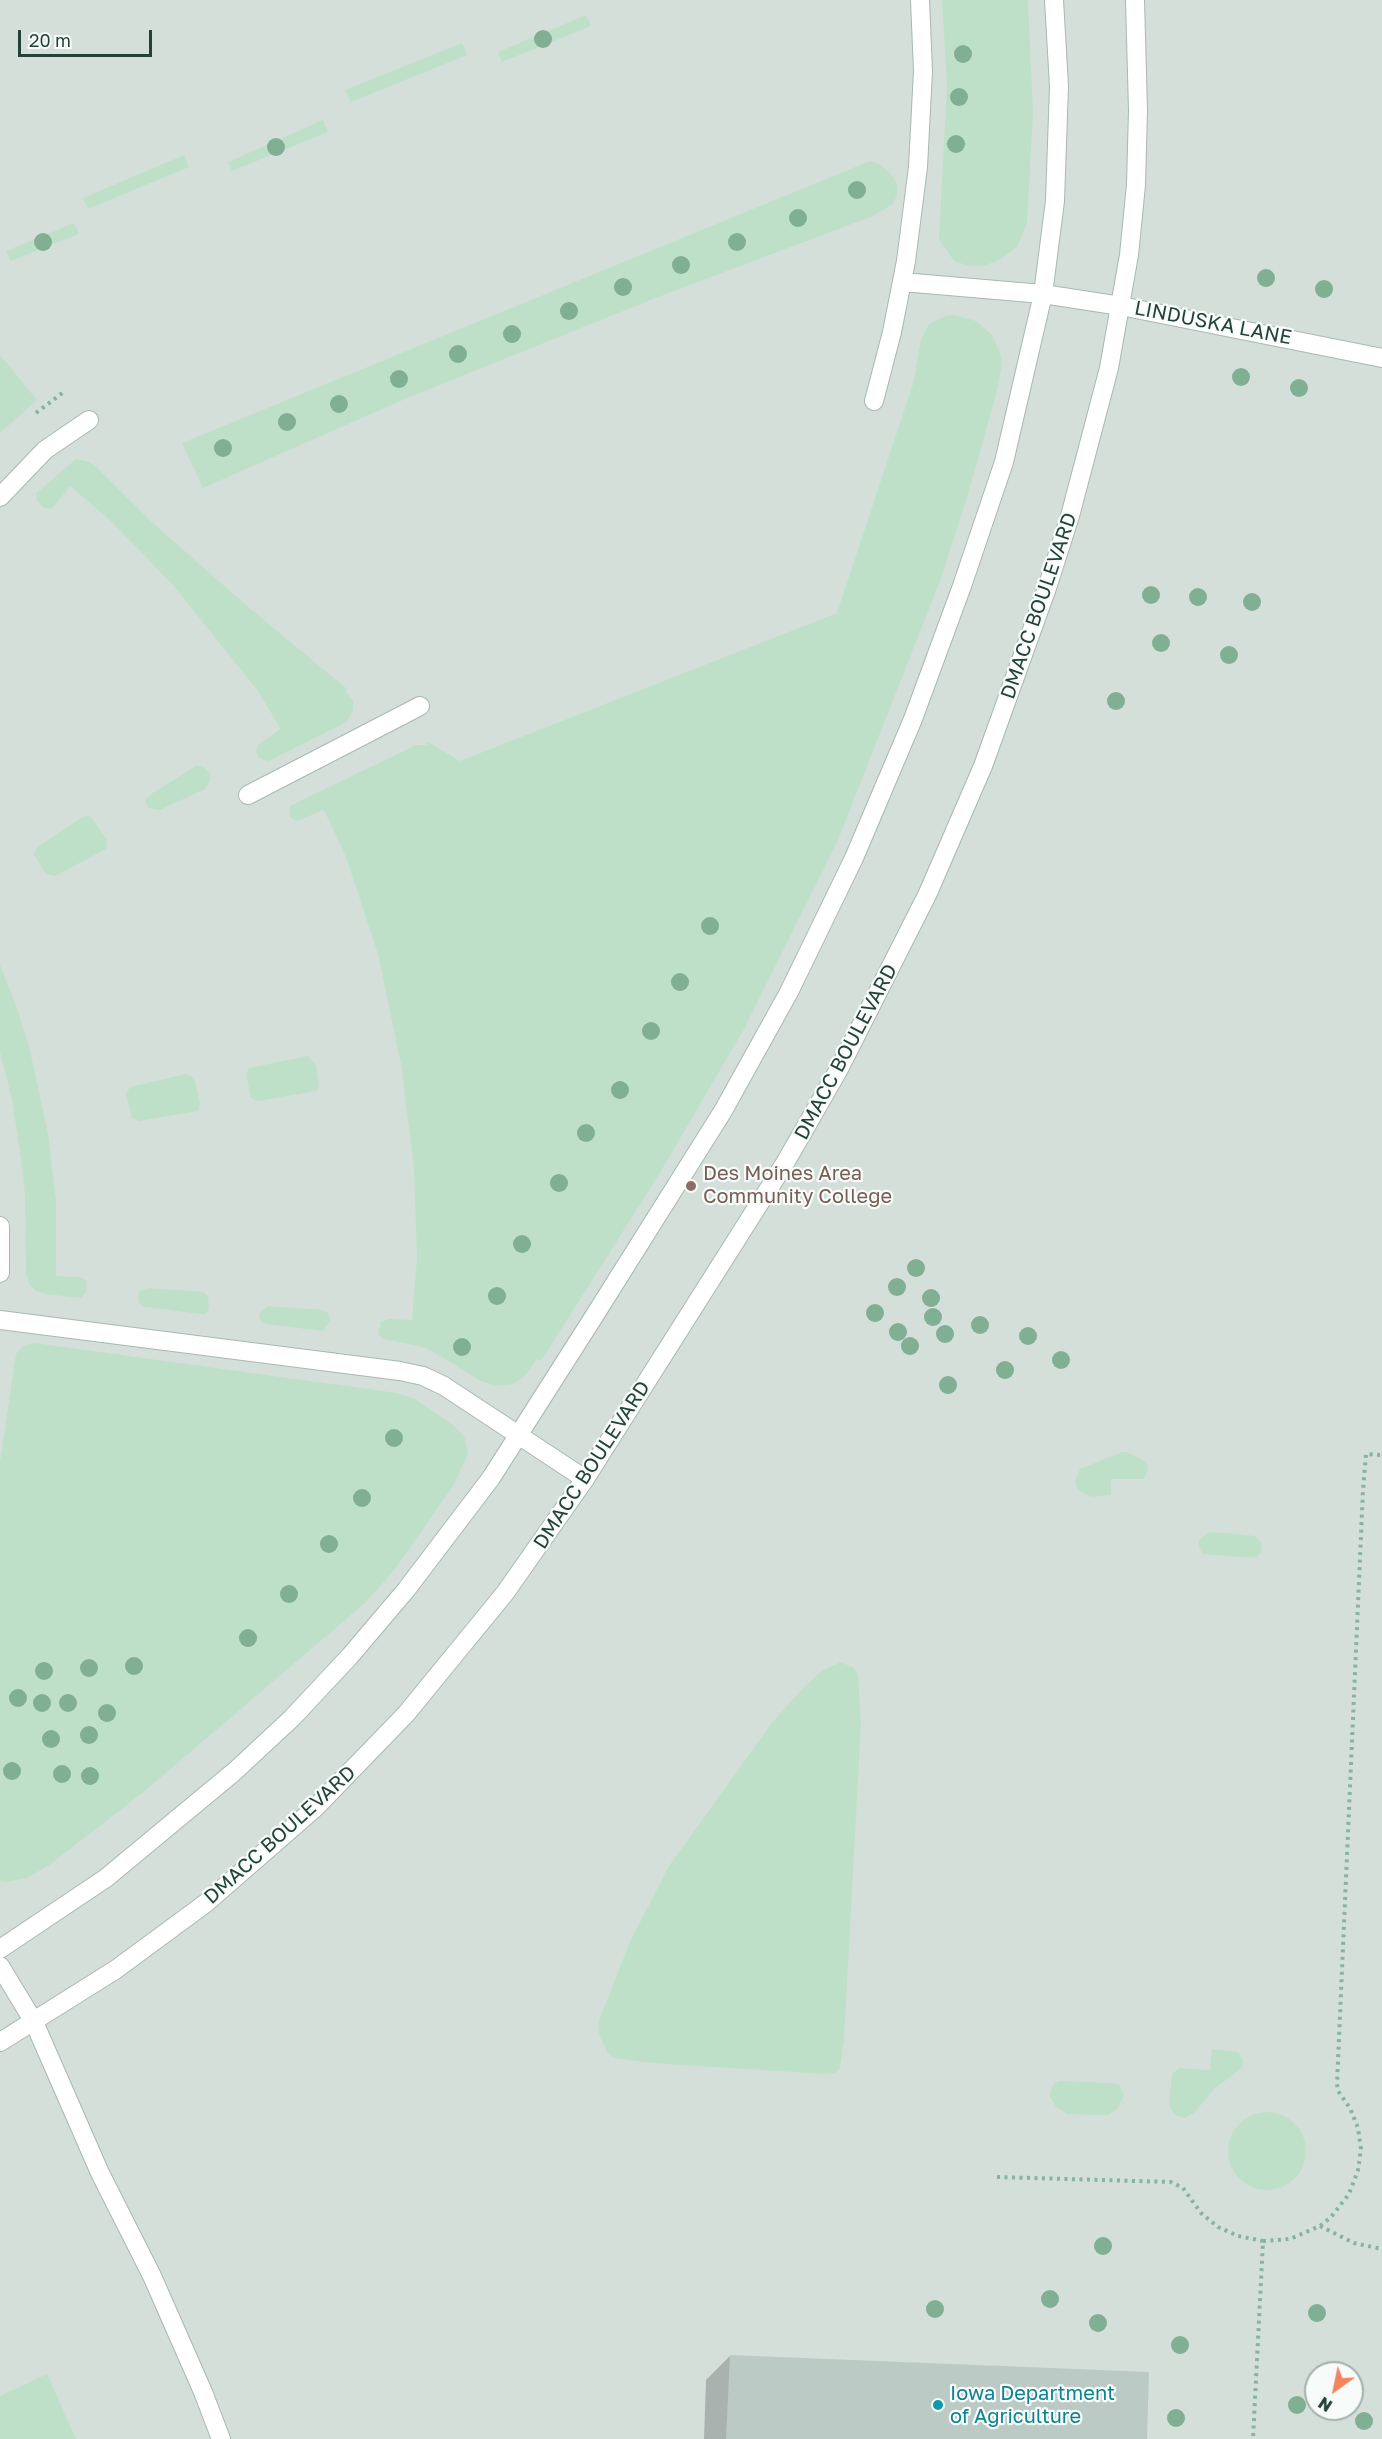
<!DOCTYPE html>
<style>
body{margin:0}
#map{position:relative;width:1382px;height:2439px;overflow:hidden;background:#e6efeb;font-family:"Golos Text",sans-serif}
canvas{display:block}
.north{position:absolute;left:1304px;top:2361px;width:60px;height:60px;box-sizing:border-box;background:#f7fbf9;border:2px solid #a3b1ad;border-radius:50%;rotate:213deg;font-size:16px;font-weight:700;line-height:24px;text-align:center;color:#24423a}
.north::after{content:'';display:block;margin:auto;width:21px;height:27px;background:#f4845f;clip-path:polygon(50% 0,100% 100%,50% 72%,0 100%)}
.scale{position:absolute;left:18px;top:30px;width:134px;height:27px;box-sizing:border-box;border:3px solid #24423a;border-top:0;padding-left:8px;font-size:18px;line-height:21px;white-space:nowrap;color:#24423a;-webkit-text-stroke:4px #f7fbf9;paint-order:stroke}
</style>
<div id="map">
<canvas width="1382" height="2439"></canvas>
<div class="north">N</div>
<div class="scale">20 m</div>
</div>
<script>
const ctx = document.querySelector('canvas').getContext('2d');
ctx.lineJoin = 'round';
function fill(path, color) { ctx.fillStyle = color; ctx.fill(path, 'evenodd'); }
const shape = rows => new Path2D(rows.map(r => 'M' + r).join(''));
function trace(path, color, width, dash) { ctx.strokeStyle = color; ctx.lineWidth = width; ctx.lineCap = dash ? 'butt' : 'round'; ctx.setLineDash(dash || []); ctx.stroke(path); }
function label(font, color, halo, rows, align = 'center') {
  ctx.font = font + ' "Golos Text",sans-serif'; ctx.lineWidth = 4.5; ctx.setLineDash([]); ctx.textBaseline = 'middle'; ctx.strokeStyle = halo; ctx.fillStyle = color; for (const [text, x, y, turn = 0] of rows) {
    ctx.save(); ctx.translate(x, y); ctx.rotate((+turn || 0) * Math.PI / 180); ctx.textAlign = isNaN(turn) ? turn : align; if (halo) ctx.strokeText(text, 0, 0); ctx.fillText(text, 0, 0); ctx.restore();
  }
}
const built = shape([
 [0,0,1382,0,1382,2439,0,2439],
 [1316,2373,1352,2373,1352,2409,1316,2409]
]);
const green = shape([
 [942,0,1028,0,1033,114,1027,222,1019,243,1013,250,999,260,984,266,969,266,954,261,939,239,947,84],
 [586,15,591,26,502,62,498,52],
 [462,43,467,55,351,102,345,90],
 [323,120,328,132,232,171,228,162],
 [184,155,189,167,88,209,83,198],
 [870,161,881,165,891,174,897,184,897,195,893,204,873,216,653,299,405,399,203,488,182,443],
 [74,223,79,234,11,261,6,251],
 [954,315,976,321,992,335,1000,353,1002,363,997,391,969,491,940,581,838,840,744,1029,658,1176,541,1361,537,1359,524,1377,513,1384,495,1386,479,1380,427,1348,383,1339,378,1334,381,1322,389,1319,412,1320,417,1258,414,1169,401,1064,378,954,346,857,324,810,297,821,292,819,289,814,290,806,416,745,426,745,428,742,460,761,837,613,914,381,921,339,929,324,945,316],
 [0,355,37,400,0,433],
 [76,459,89,462,96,467,155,525,247,606,347,689,346,692,353,701,353,710,347,722,269,761,259,758,256,751,259,744,281,729,258,691,173,585,112,522,70,486,52,509,44,508,37,501,36,493,39,491],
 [196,766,202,766,210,774,210,781,205,789,160,810,148,808,145,800,151,794],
 [89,815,107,840,106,849,55,876,46,874,34,855,36,848,82,817],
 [0,965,16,1005,29,1046,48,1134,56,1200,56,1276,80,1277,86,1280,87,1291,81,1298,45,1294,36,1291,30,1285,26,1274,25,1196,21,1158,12,1099,0,1052],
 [308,1056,316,1065,319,1085,316,1091,258,1101,251,1098,246,1074,249,1068],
 [185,1074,191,1076,195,1081,200,1104,197,1111,139,1121,132,1118,126,1094,130,1087],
 [148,1288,203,1292,208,1296,209,1308,206,1314,200,1314,145,1307,139,1303,138,1297,140,1291],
 [267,1306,323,1310,329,1314,330,1321,323,1331,266,1324,261,1322,259,1314],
 [34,1343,397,1393,415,1399,454,1426,465,1438,468,1454,453,1486,395,1569,366,1602,146,1790,101,1825,48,1866,27,1878,7,1882,0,1881,0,1462,16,1354,23,1346],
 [1122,1452,1127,1452,1145,1461,1148,1469,1144,1479,1111,1479,1111,1495,1092,1497,1078,1490,1075,1482,1080,1469],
 [1215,1532,1255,1536,1261,1542,1262,1551,1256,1557,1251,1558,1203,1554,1199,1546,1199,1540,1208,1533],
 [841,1662,854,1668,858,1675,861,1724,844,2039,840,2068,836,2073,824,2074,652,2063,614,2058,608,2053,600,2037,598,2028,600,2018,630,1942,669,1866,772,1723,802,1689,823,1670],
 [1212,2049,1238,2052,1243,2061,1242,2068,1214,2089,1194,2113,1184,2118,1175,2115,1169,2105,1172,2074,1179,2068,1210,2070],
 [1059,2081,1114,2083,1119,2085,1124,2095,1117,2109,1108,2115,1067,2114,1056,2107,1050,2096,1052,2086],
 '1228 2151a39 39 0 1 1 78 0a39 39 0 1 1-78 0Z',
 [47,2374,76,2439,0,2439,0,2396]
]);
const shadow = shape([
 [730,2356,1145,2439,704,2439,706,2380]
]);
const building = shape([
 [730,2355,1149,2372,1147,2439,726,2439]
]);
const path = shape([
 [36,413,65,391],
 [997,2177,1171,2182,1183,2188,1201,2213,1218,2227,1238,2236,1263,2241,1253,2439],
 [1320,2226,1354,2243,1382,2249],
 [1263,2241,1290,2239,1320,2226,1331,2217,1349,2194,1358,2170,1361,2149,1358,2128,1350,2108,1338,2091,1337,2084,1363,1490,1366,1454,1382,1455]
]);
const service = shape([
 [902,282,1043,294],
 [874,401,892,332,906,261,918,167,923,71,920,0],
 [0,497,45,450,89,420],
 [248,795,420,706],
 [0,1226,0,1273],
 [0,1320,400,1371,423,1376,444,1386,585,1479],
 [0,1966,34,2022,100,2173,152,2276,203,2392,221,2439]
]);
const minor = shape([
 [1043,294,1121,306,1382,358],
 [0,1949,106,1878,235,1771,292,1718,350,1656,406,1590,491,1478,593,1318,723,1111,789,992,854,858,913,719,962,586,1004,462,1043,294,1055,201,1059,86,1054,0],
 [0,2042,115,1970,206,1903,315,1808,406,1714,505,1593,585,1479,785,1163,839,1069,928,893,983,766,1047,588,1070,516,1109,368,1129,255,1136,185,1138,110,1135,0]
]);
const trees = [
 [543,39],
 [963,54],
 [959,97],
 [956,144],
 [276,147],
 [857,190],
 [798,218],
 [43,242],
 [737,242],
 [681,265],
 [1266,278],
 [623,287],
 [1324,289],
 [569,311],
 [512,334],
 [458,354],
 [1241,377],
 [399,379],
 [1299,388],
 [339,404],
 [287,422],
 [223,448],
 [1151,595],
 [1198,597],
 [1252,602],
 [1161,643],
 [1229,655],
 [1116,701],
 [710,926],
 [680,982],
 [651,1031],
 [620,1090],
 [586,1133],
 [559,1183],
 [522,1244],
 [916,1268],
 [897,1287],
 [497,1296],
 [931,1298],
 [875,1313],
 [933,1317],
 [980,1325],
 [898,1332],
 [945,1334],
 [1028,1336],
 [910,1346],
 [462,1347],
 [1061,1360],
 [1005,1370],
 [948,1385],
 [394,1438],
 [362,1498],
 [329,1544],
 [289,1594],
 [248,1638],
 [134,1666],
 [89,1668],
 [44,1671],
 [18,1698],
 [42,1703],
 [68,1703],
 [107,1713],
 [89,1735],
 [51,1739],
 [12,1771],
 [62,1774],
 [90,1776],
 [1103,2246],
 [1050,2299],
 [935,2309],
 [1317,2313],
 [1098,2323],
 [1180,2345],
 [1297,2405],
 [1176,2418],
 [1364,2421]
];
const markers = [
 [691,1186,6,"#8d6e63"],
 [938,2405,6,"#0f9aa8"]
];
const streetNames = [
 ["LINDUSKA LANE",1213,323,11],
 ["DMACC BOULEVARD",1039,606,-71],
 ["DMACC BOULEVARD",846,1052,-62],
 ["DMACC BOULEVARD",592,1465,-57],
 ["DMACC BOULEVARD",280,1835,-42]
];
const educationNames = [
 ["Des Moines Area",703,1174],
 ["Community College",703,1197]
];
const cultureNames = [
 ["Iowa Department",950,2394],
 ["of Agriculture",950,2417]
];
fill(built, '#d4dfda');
fill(green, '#bfe0c8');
fill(shadow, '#0003');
fill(building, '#bbcac4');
trace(service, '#a8b8b2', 20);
trace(minor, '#a8b8b2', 20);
trace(path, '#86b3a5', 4, [3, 4.5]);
trace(service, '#fff', 18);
trace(minor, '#fff', 18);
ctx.fillStyle = '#80af93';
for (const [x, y] of trees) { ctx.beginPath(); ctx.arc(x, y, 9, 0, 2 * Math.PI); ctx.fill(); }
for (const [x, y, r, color] of markers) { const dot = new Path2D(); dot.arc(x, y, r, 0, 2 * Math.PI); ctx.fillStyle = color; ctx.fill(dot); trace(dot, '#f7fbf9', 2); }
label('20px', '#24423a', '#f7fbf9', streetNames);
label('20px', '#785e54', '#f7fbf9', educationNames, 'left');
label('20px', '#0d838f', '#f7fbf9', cultureNames, 'left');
</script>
